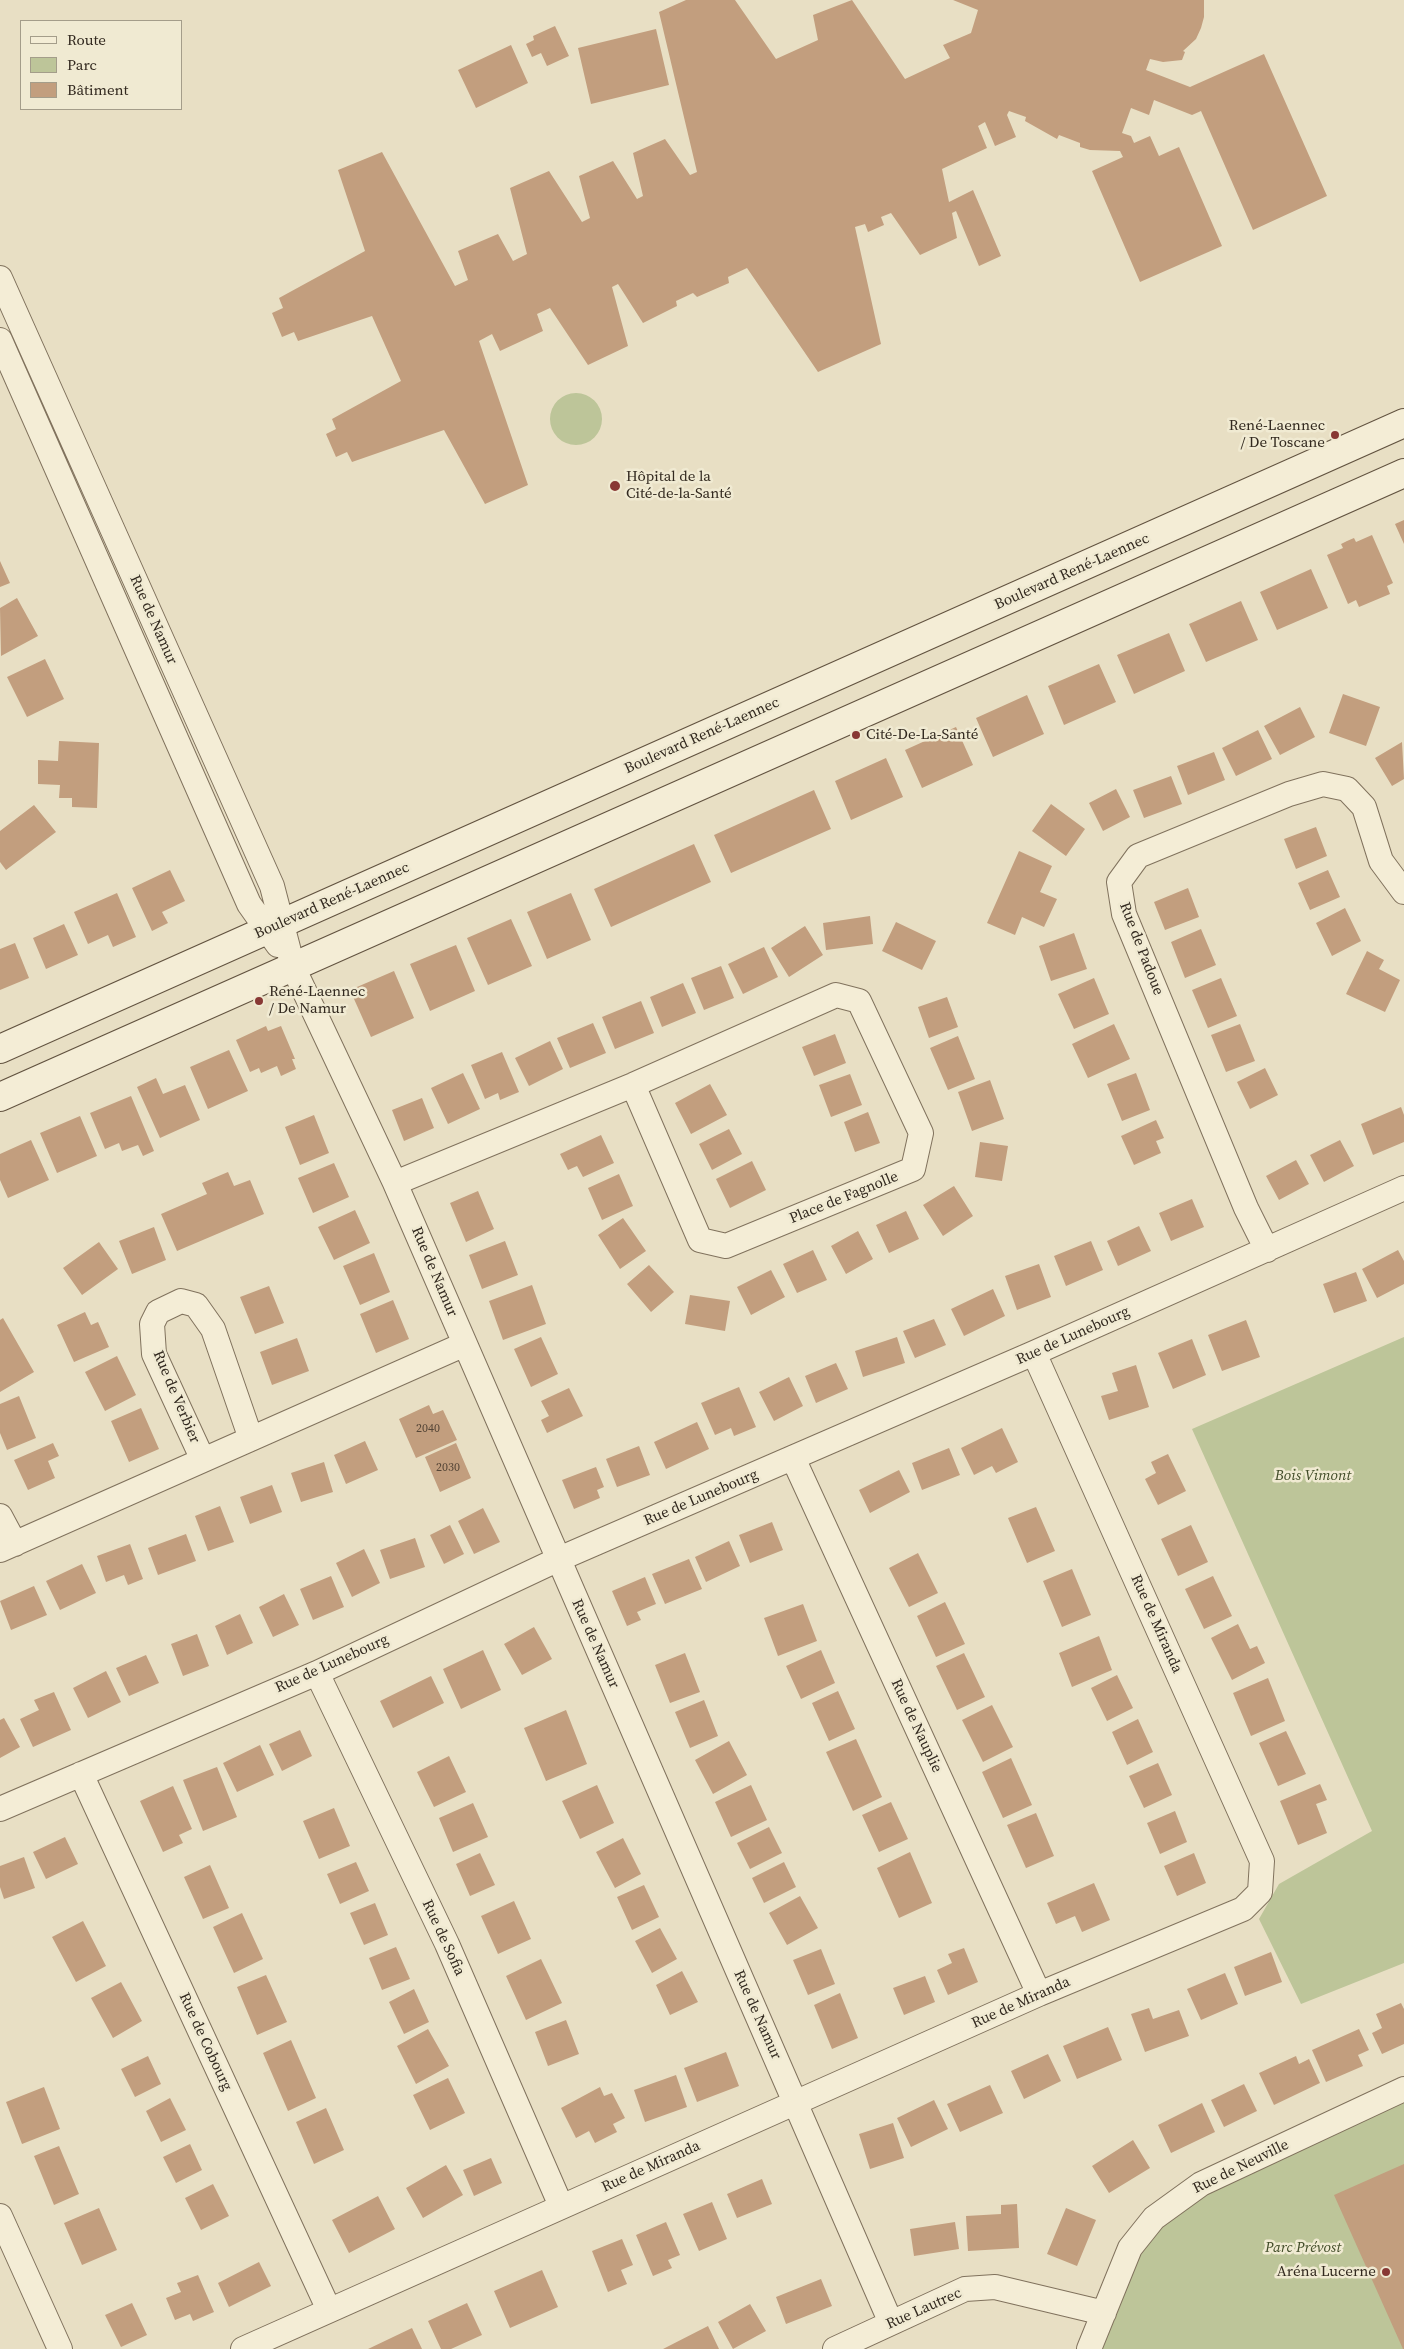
<!DOCTYPE html>
<meta charset="utf-8">
<style>
body{margin:0}
#map{position:relative;width:1404px;height:2349px;overflow:hidden;background:#e8dfc4;font-family:"Source Serif 4",serif}
canvas{display:block}
.legend{position:absolute;left:20px;top:20px;width:162px;height:90px;box-sizing:border-box;background:#f0ead2;border:1px solid #a49d8a;margin:0;padding:6px 9px;list-style:none;font-size:15px;color:#32291f}
.legend li{display:flex;align-items:center;gap:10px;height:25px}
.legend b{width:25px;border:1px solid #a49d8a}
</style>
<div id="map">
<canvas width="1404" height="2349"></canvas>
<ul class="legend">
<li><b style="height:6px;background:#f4edd6"></b>Route</li>
<li><b style="height:14px;background:#bdc599"></b>Parc</li>
<li><b style="height:14px;background:#c29e7e"></b>Bâtiment</li>
</ul>
</div>
<script>
const ctx = document.querySelector('canvas').getContext('2d');
ctx.lineJoin = 'round';
function fill(path, color) { ctx.fillStyle = color; ctx.fill(path, 'evenodd'); }
const shape = rows => new Path2D(rows.map(r => 'M' + r).join(''));
function trace(path, color, width, dash) { ctx.strokeStyle = color; ctx.lineWidth = width; ctx.lineCap = dash ? 'butt' : 'round'; ctx.setLineDash(dash || []); ctx.stroke(path); }
function label(font, color, halo, rows, align = 'center') {
  ctx.font = font + ' "Source Serif 4",serif'; ctx.lineWidth = 5; ctx.setLineDash([]); ctx.textBaseline = 'middle'; ctx.strokeStyle = halo; ctx.fillStyle = color; for (const [text, x, y, turn = 0] of rows) {
    ctx.save(); ctx.translate(x, y); ctx.rotate((+turn || 0) * Math.PI / 180); ctx.textAlign = isNaN(turn) ? turn : align; if (halo) ctx.strokeText(text, 0, 0); ctx.fillText(text, 0, 0); ctx.restore();
  }
}
const green = shape([
 '550 419a26 26 0 1 1 52 0a26 26 0 1 1-52 0Z',
 [1404,1337,1404,1963,1301,2004,1259,1919,1279,1884,1372,1831,1192,1429],
 [1404,2089,1404,2349,1090,2349,1154,2218]
]);
const building = shape([
 [686,0,735,0,776,59,818,40,813,15,852,0,905,79,950,58,943,45,971,33,978,10,953,0,1204,0,1204,17,1201,28,1196,39,1183,51,1185,52,1182,60,1163,62,1150,59,1146,70,1190,87,1264,54,1327,196,1253,230,1201,111,1192,115,1154,100,1149,115,1131,108,1122,133,1131,136,1134,143,1150,136,1159,156,1179,147,1222,246,1140,282,1092,171,1123,157,1120,151,1090,150,1080,147,1080,143,1059,135,1057,139,1025,121,1026,117,1009,111,1007,115,1016,137,995,146,985,122,978,126,987,148,942,169,949,202,973,190,1001,256,979,266,956,211,952,213,957,238,920,255,891,213,881,217,884,225,868,232,865,224,855,227,881,344,818,372,747,268,728,277,729,283,697,297,693,293,676,301,677,306,643,323,618,284,612,287,628,346,588,365,550,308,537,314,543,331,500,351,492,334,479,341,528,485,485,504,444,430,352,462,347,452,336,457,326,434,336,429,332,419,401,381,372,316,298,341,294,332,282,337,272,313,283,308,279,298,365,251,338,170,382,152,455,286,468,280,458,251,498,234,513,261,527,254,510,188,549,171,582,222,590,218,579,176,613,161,637,199,643,196,633,153,665,139,690,175,697,172,659,12],
 [555,26,569,56,547,66,541,53,532,57,526,44,534,40,533,36],
 [656,29,669,85,591,104,578,48],
 [511,45,528,83,476,108,458,70],
 [1404,520,1404,544,1395,524],
 [1372,535,1393,583,1387,586,1390,594,1359,607,1356,600,1348,604,1327,555,1343,548,1341,544,1347,541,1354,538,1356,542],
 [0,561,10,583,0,587],
 [1311,569,1328,608,1277,630,1260,592],
 [17,598,38,636,1,656,0,608],
 [1241,601,1258,640,1206,662,1189,624],
 [1169,633,1185,671,1134,694,1117,655],
 [45,659,64,699,27,717,7,677],
 [1099,664,1116,702,1064,725,1048,686],
 [1343,694,1380,707,1366,746,1329,733],
 [1027,695,1044,734,993,757,976,718],
 [1300,707,1315,737,1280,755,1264,726],
 [956,727,973,765,922,788,905,750],
 [1258,730,1272,759,1236,776,1222,748],
 [59,741,99,743,97,808,72,807,72,798,59,798,60,785,38,784,38,760,58,761],
 [1402,742,1404,779,1392,786,1375,758],
 [1214,752,1225,780,1188,795,1177,766],
 [886,758,903,797,851,820,835,781],
 [1171,776,1182,804,1144,818,1133,790],
 [1116,789,1130,817,1103,831,1089,803],
 [814,790,831,829,731,873,714,835],
 [1051,804,1085,829,1066,856,1032,831],
 [34,805,56,832,6,870,0,862,0,831],
 [1316,827,1327,856,1296,869,1284,839],
 [694,844,711,882,611,927,594,889],
 [1019,851,1052,866,1040,892,1057,899,1044,927,1022,917,1015,935,987,923],
 [170,870,185,901,162,912,168,923,152,931,132,888],
 [1328,870,1340,897,1310,910,1298,883],
 [1188,888,1199,917,1165,930,1154,902],
 [117,893,136,937,113,947,108,935,88,944,74,912],
 [571,893,591,940,547,959,527,912],
 [1345,908,1361,941,1332,956,1316,923],
 [870,916,873,944,826,950,823,923],
 [511,919,532,966,488,985,467,938],
 [896,922,936,941,922,970,882,951],
 [64,924,78,955,46,969,33,938],
 [805,926,823,955,789,977,771,948],
 [1201,929,1216,965,1185,978,1171,942],
 [1074,933,1087,969,1051,981,1039,946],
 [15,943,29,978,0,990,0,949],
 [456,945,475,991,430,1011,410,964],
 [764,947,778,977,743,994,728,964],
 [1367,951,1384,960,1379,969,1400,980,1385,1012,1346,994],
 [721,966,734,998,704,1010,691,978],
 [394,971,414,1018,371,1037,350,990],
 [1094,978,1109,1014,1074,1029,1058,994],
 [1221,978,1237,1016,1208,1028,1192,990],
 [683,983,696,1013,662,1027,650,997],
 [947,997,958,1027,929,1038,918,1007],
 [641,1001,654,1033,615,1049,602,1017],
 [593,1023,606,1053,570,1068,557,1038],
 [1114,1024,1130,1059,1088,1078,1072,1044],
 [1240,1024,1255,1061,1226,1072,1211,1035],
 [266,1026,268,1031,281,1026,295,1059,292,1059,296,1069,281,1076,277,1066,261,1073,259,1068,250,1072,236,1040],
 [835,1034,846,1063,814,1076,802,1047],
 [958,1036,975,1079,948,1090,930,1048],
 [550,1041,563,1069,529,1086,515,1058],
 [229,1050,248,1091,208,1109,190,1067],
 [502,1052,519,1092,500,1100,498,1093,485,1099,471,1065],
 [1265,1068,1278,1095,1250,1109,1237,1082],
 [463,1073,480,1109,448,1124,431,1088],
 [1136,1073,1150,1110,1122,1121,1107,1084],
 [850,1074,862,1105,831,1117,819,1085],
 [156,1078,163,1094,185,1085,200,1120,160,1138,137,1087],
 [990,1080,1004,1119,972,1131,958,1092],
 [710,1084,727,1115,691,1134,675,1103],
 [131,1096,154,1151,143,1156,138,1145,122,1151,119,1143,105,1149,90,1113],
 [422,1098,434,1128,404,1141,392,1110],
 [1401,1107,1404,1115,1404,1142,1373,1155,1361,1124],
 [868,1112,880,1143,855,1152,844,1122],
 [314,1115,329,1153,300,1165,285,1127],
 [80,1116,97,1156,57,1173,40,1133],
 [1156,1120,1164,1138,1156,1141,1161,1153,1134,1165,1121,1136],
 [729,1129,742,1154,712,1170,699,1144],
 [601,1135,614,1163,583,1177,577,1166,568,1170,560,1154],
 [31,1140,49,1180,8,1198,0,1180,0,1154],
 [1340,1140,1354,1166,1324,1182,1310,1155],
 [980,1142,1008,1146,1002,1181,975,1177],
 [1296,1160,1309,1184,1279,1200,1266,1176],
 [752,1161,766,1190,730,1208,716,1179],
 [334,1163,349,1197,313,1213,298,1178],
 [228,1172,234,1186,250,1180,264,1214,177,1251,161,1214,207,1194,202,1183],
 [619,1174,633,1206,602,1220,588,1188],
 [954,1186,973,1216,943,1236,923,1205],
 [478,1191,494,1229,466,1242,450,1203],
 [1192,1199,1204,1227,1171,1241,1159,1213],
 [355,1210,370,1243,334,1260,318,1227],
 [906,1211,919,1239,889,1253,876,1225],
 [623,1218,646,1251,620,1269,598,1235],
 [1139,1226,1151,1251,1118,1266,1107,1241],
 [154,1227,166,1260,132,1274,119,1241],
 [858,1231,873,1259,846,1274,831,1246],
 [505,1241,518,1275,482,1289,469,1255],
 [1091,1241,1103,1270,1066,1286,1054,1256],
 [99,1242,118,1269,82,1295,63,1268],
 [813,1250,827,1280,797,1293,783,1264],
 [1398,1250,1404,1261,1404,1284,1377,1298,1362,1269],
 [374,1253,390,1292,360,1305,343,1266],
 [1039,1264,1051,1297,1017,1310,1005,1276],
 [649,1265,674,1292,651,1312,627,1284],
 [771,1270,785,1297,751,1315,737,1287],
 [1356,1272,1367,1301,1334,1313,1323,1284],
 [532,1285,546,1324,503,1340,489,1301],
 [269,1286,284,1323,255,1334,240,1297],
 [993,1289,1005,1316,964,1336,951,1309],
 [690,1295,730,1301,725,1331,685,1324],
 [393,1300,409,1339,376,1353,360,1314],
 [85,1312,91,1325,98,1322,109,1347,74,1362,57,1325],
 [3,1318,34,1372,0,1392,0,1320],
 [934,1319,946,1345,915,1358,903,1331],
 [1246,1320,1260,1357,1222,1371,1208,1335],
 [541,1337,558,1374,531,1387,514,1349],
 [897,1337,905,1363,863,1377,855,1351],
 [297,1338,309,1371,272,1385,260,1352],
 [1192,1339,1206,1375,1173,1389,1158,1353],
 [117,1356,136,1395,105,1411,85,1372],
 [836,1363,848,1389,816,1403,805,1376],
 [1136,1365,1149,1407,1109,1420,1101,1396,1118,1391,1112,1373],
 [789,1377,803,1406,774,1421,759,1392],
 [739,1387,756,1427,734,1436,731,1428,715,1435,701,1403],
 [569,1388,583,1416,547,1433,541,1420,549,1416,541,1401],
 [19,1396,36,1438,7,1450,0,1433,0,1404],
 [429,1405,433,1414,443,1410,457,1440,416,1458,399,1419],
 [141,1408,159,1449,129,1462,111,1421],
 [697,1422,709,1449,666,1469,654,1442],
 [1002,1428,1018,1462,996,1473,992,1466,974,1475,961,1448],
 [365,1441,378,1470,346,1484,334,1455],
 [53,1443,59,1456,48,1461,55,1478,28,1490,14,1460],
 [456,1443,471,1478,440,1492,425,1457],
 [639,1446,650,1475,617,1487,606,1459],
 [949,1448,960,1475,922,1490,912,1463],
 [1168,1454,1186,1491,1158,1505,1145,1479,1156,1473,1151,1462],
 [324,1462,333,1492,301,1502,291,1473],
 [596,1467,604,1487,597,1490,600,1498,574,1509,562,1480],
 [899,1470,910,1492,870,1513,859,1490],
 [272,1485,282,1512,250,1524,240,1497],
 [220,1506,234,1542,208,1551,195,1516],
 [1036,1507,1055,1551,1027,1563,1008,1518],
 [483,1508,500,1542,474,1554,458,1521],
 [772,1522,783,1550,750,1563,739,1535],
 [450,1525,464,1554,444,1564,430,1535],
 [1191,1525,1208,1562,1178,1576,1161,1539],
 [186,1534,196,1561,158,1575,148,1548],
 [415,1538,425,1567,390,1579,380,1550],
 [729,1541,740,1566,706,1582,695,1557],
 [130,1544,143,1579,128,1585,124,1575,106,1582,97,1556],
 [364,1549,380,1583,352,1597,336,1563],
 [918,1553,938,1593,909,1607,889,1568],
 [689,1559,702,1589,665,1604,652,1574],
 [82,1564,96,1593,60,1610,46,1581],
 [1072,1569,1091,1615,1062,1627,1043,1581],
 [331,1576,344,1607,313,1620,300,1589],
 [1213,1576,1232,1616,1204,1629,1185,1589],
 [645,1577,656,1604,637,1612,641,1620,627,1626,612,1591],
 [34,1586,47,1615,11,1630,0,1601],
 [284,1594,299,1625,273,1637,259,1607],
 [945,1602,965,1644,936,1657,917,1616],
 [803,1604,817,1641,778,1656,764,1618],
 [240,1614,253,1643,227,1655,215,1626],
 [1238,1624,1250,1649,1257,1646,1265,1663,1232,1680,1211,1638],
 [534,1627,552,1659,522,1675,504,1644],
 [197,1634,209,1666,183,1676,171,1644],
 [1099,1636,1112,1670,1072,1687,1059,1653],
 [483,1650,501,1690,461,1709,443,1669],
 [821,1650,835,1683,801,1699,786,1666],
 [685,1653,700,1692,670,1703,655,1665],
 [964,1653,985,1697,957,1710,936,1666],
 [146,1655,159,1683,129,1696,116,1668],
 [106,1671,121,1702,88,1718,73,1688],
 [1117,1675,1133,1708,1107,1721,1091,1688],
 [431,1676,444,1703,393,1728,380,1701],
 [1268,1678,1285,1721,1251,1736,1233,1693],
 [838,1691,855,1729,829,1741,812,1703],
 [54,1692,71,1730,33,1747,20,1719,39,1710,34,1700],
 [704,1700,718,1736,690,1748,675,1712],
 [992,1705,1013,1747,983,1762,962,1720],
 [566,1710,587,1764,546,1781,524,1728],
 [4,1718,20,1747,0,1758,0,1720],
 [1138,1719,1153,1752,1127,1765,1112,1732],
 [300,1730,312,1756,282,1771,269,1744],
 [1286,1731,1306,1774,1278,1786,1259,1743],
 [856,1739,882,1797,853,1811,826,1752],
 [729,1741,747,1775,713,1794,695,1760],
 [260,1745,274,1775,237,1792,223,1763],
 [449,1756,466,1792,434,1807,417,1772],
 [1011,1758,1032,1805,1003,1818,982,1772],
 [1158,1763,1172,1795,1144,1808,1129,1776],
 [217,1767,237,1817,203,1831,183,1780],
 [1320,1784,1327,1800,1316,1804,1327,1833,1298,1845,1280,1801],
 [597,1785,614,1823,580,1839,562,1801],
 [751,1785,767,1820,731,1837,715,1802],
 [173,1786,192,1829,179,1835,183,1843,163,1852,140,1801],
 [891,1802,908,1839,879,1852,862,1815],
 [473,1803,488,1837,453,1852,439,1818],
 [334,1808,350,1846,319,1859,303,1821],
 [1175,1811,1187,1842,1160,1854,1147,1823],
 [1036,1813,1054,1856,1026,1868,1007,1825],
 [769,1827,782,1853,750,1869,737,1843],
 [65,1837,78,1864,46,1879,33,1852],
 [623,1838,641,1874,615,1888,596,1852],
 [910,1852,932,1903,899,1918,877,1868],
 [480,1853,495,1885,470,1896,456,1864],
 [1194,1853,1206,1883,1177,1896,1164,1866],
 [24,1857,35,1888,4,1899,0,1887,0,1866],
 [356,1862,369,1891,340,1904,327,1874],
 [784,1862,796,1887,764,1903,752,1878],
 [210,1865,229,1908,203,1919,184,1877],
 [1094,1883,1110,1920,1082,1932,1075,1916,1056,1924,1047,1903],
 [644,1885,659,1917,632,1930,617,1897],
 [800,1896,818,1928,787,1945,769,1913],
 [514,1901,531,1939,498,1954,481,1916],
 [375,1903,388,1935,364,1945,350,1913],
 [242,1913,263,1959,234,1973,213,1927],
 [83,1921,106,1966,76,1982,52,1937],
 [660,1928,677,1959,652,1973,635,1941],
 [396,1947,410,1979,382,1990,369,1958],
 [964,1948,978,1982,948,1995,937,1970,952,1963,948,1954],
 [821,1949,835,1984,808,1995,793,1960],
 [1271,1952,1282,1982,1245,1996,1234,1967],
 [541,1959,562,2003,526,2020,506,1976],
 [682,1971,698,2002,670,2015,656,1985],
 [1225,1973,1238,2004,1201,2020,1187,1989],
 [266,1975,287,2022,257,2035,237,1987],
 [925,1976,935,2002,904,2015,893,1988],
 [121,1982,142,2021,113,2038,91,1998],
 [414,1989,429,2022,404,2034,389,2002],
 [840,1993,858,2038,832,2049,814,2005],
 [1401,2003,1404,2009,1404,2044,1382,2054,1372,2033,1382,2028,1376,2014],
 [1149,2008,1153,2019,1179,2010,1189,2036,1145,2052,1131,2014],
 [566,2020,579,2054,548,2066,535,2032],
 [1108,2027,1122,2060,1077,2079,1063,2046],
 [428,2029,449,2066,416,2084,397,2046],
 [1359,2029,1369,2050,1358,2055,1363,2066,1326,2082,1312,2050],
 [291,2040,316,2098,288,2111,263,2053],
 [726,2052,739,2086,697,2102,684,2068],
 [1048,2054,1061,2081,1024,2099,1011,2071],
 [148,2056,161,2084,135,2097,121,2069],
 [1296,2056,1299,2064,1309,2059,1320,2083,1274,2105,1259,2073],
 [676,2075,687,2107,645,2122,634,2090],
 [448,2078,465,2113,430,2130,413,2095],
 [1244,2084,1257,2111,1224,2127,1211,2100],
 [990,2085,1003,2113,960,2132,947,2104],
 [44,2087,60,2129,22,2144,6,2102],
 [600,2087,604,2096,612,2093,625,2118,613,2124,617,2132,595,2143,589,2131,576,2138,561,2108],
 [170,2098,186,2130,161,2142,146,2111],
 [934,2100,948,2129,911,2147,897,2118],
 [1202,2103,1215,2132,1171,2153,1158,2125],
 [326,2108,344,2150,314,2164,296,2122],
 [893,2123,904,2158,870,2169,859,2134],
 [1133,2140,1150,2168,1109,2193,1092,2166],
 [190,2144,202,2170,176,2183,163,2157],
 [59,2146,79,2194,54,2205,34,2156],
 [491,2158,502,2183,474,2196,463,2170],
 [1404,2164,1404,2349,1403,2349,1334,2195],
 [446,2165,463,2195,423,2218,406,2188],
 [762,2179,772,2204,737,2218,727,2194],
 [213,2184,229,2216,201,2230,185,2198],
 [378,2196,395,2229,349,2253,332,2220],
 [712,2202,727,2239,699,2251,683,2214],
 [1017,2204,1019,2248,968,2251,966,2216,1001,2214,1001,2205],
 [99,2208,117,2250,82,2265,64,2223],
 [1066,2208,1096,2220,1077,2266,1047,2254],
 [666,2222,680,2255,668,2260,672,2268,653,2276,636,2235],
 [955,2222,959,2249,914,2256,910,2229],
 [622,2239,633,2265,621,2270,627,2284,608,2292,592,2251],
 [259,2262,271,2286,229,2307,218,2283],
 [542,2270,558,2307,510,2328,494,2291],
 [198,2275,214,2312,193,2321,190,2314,175,2320,166,2298,181,2292,177,2283],
 [821,2279,832,2306,786,2324,776,2297],
 [132,2303,147,2335,121,2347,105,2315],
 [467,2303,482,2335,451,2349,441,2349,428,2321],
 [750,2304,766,2331,733,2349,718,2322],
 [708,2326,719,2349,663,2349],
 [412,2328,422,2349,368,2349]
]);
const street = shape([
 [0,278,272,886,293,967,395,1183,891,2323],
 [0,340,249,904,278,945],
 [395,1183,633,1085,836,995,859,1001,921,1133,913,1169,726,1246,700,1240,633,1085],
 [1267,1250,1246,1208,1124,914,1119,882,1138,856,1289,794,1323,784,1347,789,1364,807,1381,861,1404,892],
 [793,1458,1039,1994],
 [203,1460,154,1354,152,1324,158,1312,181,1301,196,1305,213,1329,251,1439],
 [0,1516,15,1544],
 [0,1550,465,1344],
 [317,1673,447,1944,561,2206],
 [81,1774,329,2310],
 [0,1809,317,1673,559,1559,1034,1353,1404,1188],
 [0,2216,60,2349],
 [243,2349,1039,1994,1243,1909,1260,1892,1262,1861,1034,1353],
 [835,2349,965,2289,995,2287,1104,2313],
 [1089,2349,1130,2248,1154,2218,1201,2184,1404,2089]
]);
const secondary = shape([
 [0,1049,1404,423],
 [0,1097,1404,473]
]);
const markers = [
 [1335,435,5,"#883834"],
 [615,486,6,"#883834"],
 [856,735,5,"#883834"],
 [259,1001,5,"#883834"],
 [1386,2272,5,"#883834"]
];
const numberNames = [
 ["2040",428,1429],
 ["2030",448,1468]
];
const poiNames = [
 ["René-Laennec",1325,426,"right"],
 ["/ De Toscane",1325,443,"right"],
 ["Hôpital de la",626,477],
 ["Cité-de-la-Santé",626,494],
 ["Cité-De-La-Santé",866,735],
 ["René-Laennec",269,992],
 ["/ De Namur",269,1009],
 ["Aréna Lucerne",1376,2272,"right"]
];
const streetNames = [
 ["Boulevard René-Laennec",1072,572,-24],
 ["Rue de Namur",153,620,66],
 ["Boulevard René-Laennec",702,736,-24],
 ["Boulevard René-Laennec",332,901,-24],
 ["Rue de Padoue",1141,949,69],
 ["Place de Fagnolle",844,1198,-22],
 ["Rue de Namur",434,1272,67],
 ["Rue de Lunebourg",1073,1336,-24],
 ["Rue de Verbier",176,1397,67],
 ["Rue de Lunebourg",701,1498,-23],
 ["Rue de Miranda",1156,1624,66],
 ["Rue de Namur",595,1644,66],
 ["Rue de Lunebourg",332,1664,-24],
 ["Rue de Nauplie",916,1726,65],
 ["Rue de Sofia",443,1938,65],
 ["Rue de Miranda",1021,2003,-24],
 ["Rue de Namur",757,2015,66],
 ["Rue de Cobourg",205,2042,65],
 ["Rue de Miranda",651,2167,-24],
 ["Rue de Neuville",1241,2167,-26],
 ["Rue Lautrec",924,2309,-24]
];
const parkNames = [
 ["Bois Vimont",1313,1476],
 ["Parc Prévost",1303,2248]
];
fill(green, '#bdc599');
fill(building, '#c29e7e');
trace(street, '#80725d', 26);
trace(secondary, '#625340', 30);
trace(street, '#f4edd6', 24);
trace(secondary, '#f4edd6', 28);
for (const [x, y, r, color] of markers) { const dot = new Path2D(); dot.arc(x, y, r, 0, 2 * Math.PI); ctx.fillStyle = color; ctx.fill(dot); trace(dot, '#f0ead2', 2); }
label('12px', '#564637', null, numberNames);
label('15px', '#32291f', '#f0ead2', poiNames, 'left');
label('15px', '#32291f', '#f0ead2', streetNames);
label('italic 15px', '#414c28', '#f0ead2', parkNames);
</script>
